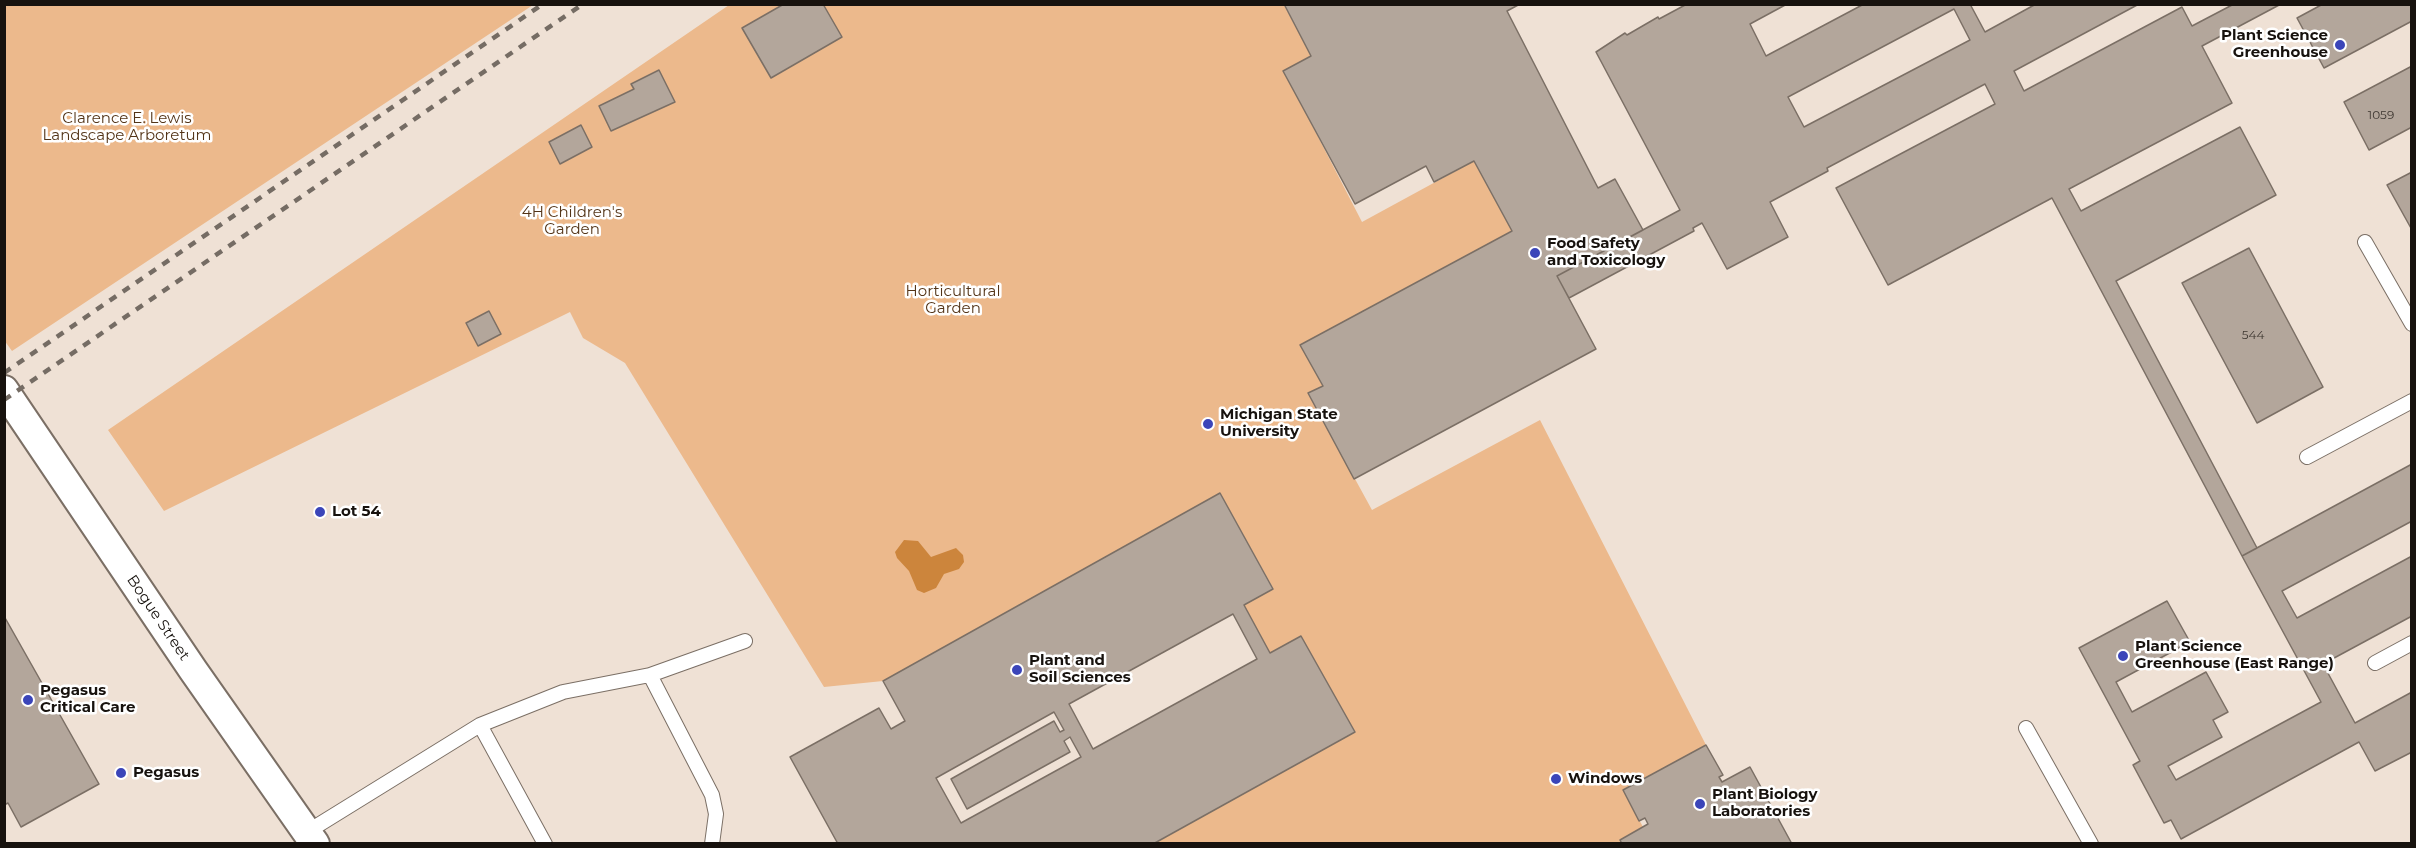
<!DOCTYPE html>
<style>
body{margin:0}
#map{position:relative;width:2416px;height:848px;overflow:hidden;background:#efe1d5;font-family:Montserrat,sans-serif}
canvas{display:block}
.frame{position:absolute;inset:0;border:6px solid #17120e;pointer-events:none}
</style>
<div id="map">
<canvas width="2416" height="848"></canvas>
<div class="frame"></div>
</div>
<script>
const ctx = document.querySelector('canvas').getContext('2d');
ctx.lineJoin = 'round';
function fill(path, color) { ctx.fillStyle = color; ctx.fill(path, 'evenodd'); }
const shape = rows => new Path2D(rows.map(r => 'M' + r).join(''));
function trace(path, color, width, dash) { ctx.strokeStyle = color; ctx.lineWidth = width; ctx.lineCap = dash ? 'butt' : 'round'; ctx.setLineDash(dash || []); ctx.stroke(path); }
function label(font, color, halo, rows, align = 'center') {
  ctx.font = font + ' Montserrat,sans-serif'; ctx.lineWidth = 5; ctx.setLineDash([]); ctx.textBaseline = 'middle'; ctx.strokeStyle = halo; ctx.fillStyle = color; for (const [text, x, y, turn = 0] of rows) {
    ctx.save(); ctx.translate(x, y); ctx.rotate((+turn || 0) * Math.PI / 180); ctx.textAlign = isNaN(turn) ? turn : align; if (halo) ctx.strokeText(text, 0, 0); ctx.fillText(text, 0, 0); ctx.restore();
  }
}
const green = shape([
 [4,5,5,4,533,5,12,351,4,340],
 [729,5,1284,5,1311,56,1296,94,1362,222,1474,161,1512,231,1301,345,1323,386,1308,393,1372,510,1540,420,1706,745,1623,790,1643,827,1622,843,1153,843,1355,732,1301,636,1270,653,1244,605,1273,588,1220,493,883,681,824,687,625,363,583,338,570,312,164,511,108,430]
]);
const water = shape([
 [904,540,918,541,931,557,956,548,963,555,964,562,959,569,944,574,936,588,924,593,917,590,909,571,897,558,895,552]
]);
const building = shape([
 [784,4,823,4,842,37,771,78,742,28,784,4],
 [1284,4,1520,4,1507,11,1598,188,1615,179,1643,230,1557,276,1596,349,1354,479,1308,393,1323,386,1300,345,1512,231,1474,161,1434,182,1426,166,1355,204,1283,71,1311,56,1284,4],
 [1687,4,1787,4,1750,24,1766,56,1864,4,1970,4,1985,32,2036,4,2139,4,2014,71,2024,91,2182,7,2192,26,2234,4,2281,4,2202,46,2232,103,2069,189,2081,211,2240,127,2276,195,2116,281,2257,548,2242,556,2052,198,1888,285,1836,188,1995,104,1985,84,1827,168,1828,171,1770,202,1788,237,1727,269,1702,223,1693,228,1694,231,1569,298,1557,276,1680,210,1596,52,1625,33,1627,35,1658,17,1659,19,1687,4],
 [1954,9,1970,40,1804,127,1788,97,1954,9],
 [2323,4,2412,4,2412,21,2324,68,2297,18,2323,4],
 [2412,66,2412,127,2369,150,2344,102,2412,66],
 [659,70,675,102,611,131,599,106,634,89,631,84,659,70],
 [581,125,592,147,560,164,549,142,581,125],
 [2412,172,2412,230,2387,185,2412,172],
 [2249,248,2323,387,2257,423,2182,283,2249,248],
 [489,311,501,334,478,346,466,323,489,311],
 [2412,464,2412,521,2282,591,2297,618,2412,556,2412,616,2323,664,2355,723,2412,692,2412,752,2375,771,2359,742,2181,839,2171,820,2164,823,2133,765,2140,761,2079,648,2167,601,2190,642,2116,682,2132,712,2206,672,2228,712,2213,720,2222,737,2168,766,2176,780,2321,702,2242,556,2412,464],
 [1220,493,1273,589,1244,605,1270,653,1301,636,1355,732,1153,844,838,844,790,757,879,708,891,729,905,721,883,681,1220,493],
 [1233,614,1257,659,1093,749,1069,704,1233,614],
 [1054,712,1064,730,1060,732,1054,721,951,779,967,809,1070,752,1064,741,1070,737,1081,757,961,823,936,778,1054,712],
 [4,616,99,784,21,827,8,803,4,805,4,616],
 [1706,745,1723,775,1719,777,1722,782,1750,767,1792,844,1622,844,1620,840,1648,824,1645,818,1639,821,1623,790,1706,745]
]);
const service = shape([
 [2365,242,2412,324],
 [2307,457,2412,401],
 [2375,663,2412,643],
 [650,675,745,641],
 [480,725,545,844],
 [2026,728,2091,844],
 [307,832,480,725,563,692,650,675,712,795,716,814,712,844]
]);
const minor = shape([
 [4,390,193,670,315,844]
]);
const rail = shape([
 [4,373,543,4],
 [4,400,583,4]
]);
const markers = [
 [2340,45,6,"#3b45b9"],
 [1535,253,6,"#3b45b9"],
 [1208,424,6,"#3b45b9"],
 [320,512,6,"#3b45b9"],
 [2123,656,6,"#3b45b9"],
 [1017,670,6,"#3b45b9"],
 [28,700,6,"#3b45b9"],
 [121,773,6,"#3b45b9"],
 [1556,779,6,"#3b45b9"],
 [1700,804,6,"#3b45b9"]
];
const numberNames = [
 ["1059",2381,115],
 ["544",2253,335]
];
const poiNames = [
 ["Plant Science",2328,36,"right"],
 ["Greenhouse",2328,53,"right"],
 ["Food Safety",1547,244],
 ["and Toxicology",1547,261],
 ["Michigan State",1220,415],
 ["University",1220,432],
 ["Lot 54",332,512],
 ["Plant Science",2135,647],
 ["Greenhouse (East Range)",2135,664],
 ["Plant and",1029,661],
 ["Soil Sciences",1029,678],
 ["Pegasus",40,691],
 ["Critical Care",40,708],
 ["Pegasus",133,773],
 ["Windows",1568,779],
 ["Plant Biology",1712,795],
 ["Laboratories",1712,812]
];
const parkNames = [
 ["Clarence E. Lewis",127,119],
 ["Landscape Arboretum",127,136],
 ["4H Children's",572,213],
 ["Garden",572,230],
 ["Horticultural",953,292],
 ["Garden",953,309]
];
const streetNames = [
 ["Bogue Street",158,618,56]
];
fill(green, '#ecb98c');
fill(water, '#cc853c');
fill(building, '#b3a69b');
trace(building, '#7b6f65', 1.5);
trace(service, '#7b6f65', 16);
trace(minor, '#7b6f65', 32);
trace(service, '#fff', 14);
trace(minor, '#fff', 28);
trace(rail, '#756c64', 4.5, [8, 8]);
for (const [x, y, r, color] of markers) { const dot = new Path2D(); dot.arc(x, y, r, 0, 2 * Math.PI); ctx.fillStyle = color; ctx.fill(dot); trace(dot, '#fff', 2); }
label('12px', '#3e3731', null, numberNames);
label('bold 15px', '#17120e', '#fff', poiNames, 'left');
label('15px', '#533417', '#fff', parkNames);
label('15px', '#17120e', '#fff', streetNames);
</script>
